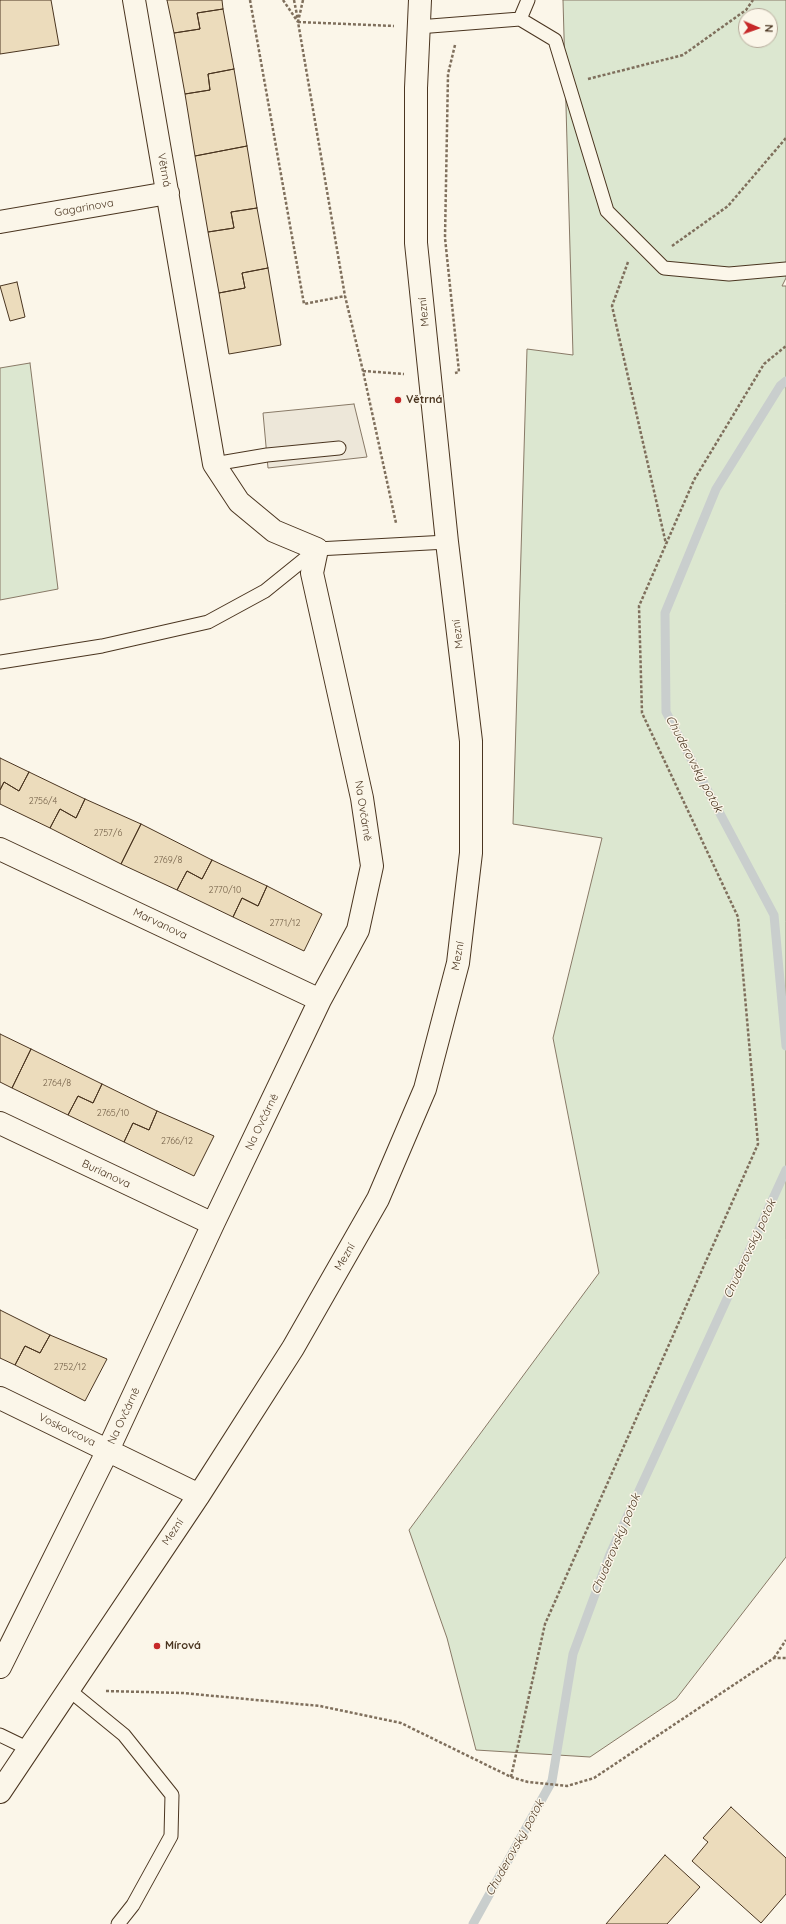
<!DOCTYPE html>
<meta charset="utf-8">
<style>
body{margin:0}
#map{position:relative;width:786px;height:1924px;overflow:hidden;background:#fbf6e9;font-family:Quicksand,sans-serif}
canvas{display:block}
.north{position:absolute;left:738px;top:8px;width:40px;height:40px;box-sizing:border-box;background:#fbf6e9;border:1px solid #b4a999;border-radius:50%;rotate:92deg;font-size:11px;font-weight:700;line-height:16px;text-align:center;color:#4a3520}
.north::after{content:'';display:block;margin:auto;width:14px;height:18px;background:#c62828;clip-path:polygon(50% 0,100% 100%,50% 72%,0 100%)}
</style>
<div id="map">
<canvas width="786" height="1924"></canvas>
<div class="north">N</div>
</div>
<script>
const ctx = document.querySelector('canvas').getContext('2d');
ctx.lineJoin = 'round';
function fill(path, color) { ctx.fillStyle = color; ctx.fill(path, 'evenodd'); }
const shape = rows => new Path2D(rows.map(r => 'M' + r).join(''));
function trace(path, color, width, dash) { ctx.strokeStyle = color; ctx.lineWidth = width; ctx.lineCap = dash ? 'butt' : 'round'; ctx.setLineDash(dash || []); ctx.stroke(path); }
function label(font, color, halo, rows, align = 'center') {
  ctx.font = font + ' Quicksand,sans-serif'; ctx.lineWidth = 3; ctx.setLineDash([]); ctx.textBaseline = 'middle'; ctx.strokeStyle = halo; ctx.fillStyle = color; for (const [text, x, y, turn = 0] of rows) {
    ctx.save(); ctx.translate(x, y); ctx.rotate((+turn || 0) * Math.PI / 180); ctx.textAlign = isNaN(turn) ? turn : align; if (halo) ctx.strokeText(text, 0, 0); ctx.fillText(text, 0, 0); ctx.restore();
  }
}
const green = shape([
 [563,0,786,0,786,278,782,286,786,286,786,1557,676,1699,590,1757,476,1750,447,1638,409,1530,599,1273,553,1038,602,838,513,824,527,349,573,355,563,0],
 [746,16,770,16,770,40,746,40,746,16],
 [30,363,58,589,0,600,0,368,30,363]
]);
const parking = shape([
 [354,404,367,457,268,468,263,413,354,404]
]);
const stream = shape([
 [786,381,780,386,716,489,665,613,666,712,774,915,786,1046],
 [473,1924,552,1781,573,1654,610,1554,786,1170]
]);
const building = shape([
 [0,0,51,0,59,45,0,54,0,0],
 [167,0,222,0,223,9,197,13,200,29,174,33,167,0],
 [223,9,234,69,208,74,210,90,185,94,174,33,200,29,197,13,223,9],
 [234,69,247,146,195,156,185,94,210,90,208,74,234,69],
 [247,146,257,208,231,212,234,228,208,232,195,156,247,146],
 [257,208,268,268,242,273,245,288,219,293,208,232,234,228,231,212,257,208],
 [268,268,281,345,229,354,219,293,245,288,242,273,268,268],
 [17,282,25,317,10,321,0,286,17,282],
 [0,758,29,772,19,791,4,782,0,790,0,758],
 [29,772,85,799,76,818,60,809,50,828,0,804,0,790,4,782,19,791,29,772],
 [85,799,141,824,121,864,50,828,60,809,76,818,85,799],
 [141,824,212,860,202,879,187,871,177,890,121,864,141,824],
 [212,860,267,886,258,906,242,898,233,917,177,890,187,871,202,879,212,860],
 [267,886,322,914,304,951,233,917,242,898,258,906,267,886],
 [0,1034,31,1049,12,1088,0,1082,0,1034],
 [31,1049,102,1084,93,1103,78,1096,68,1115,12,1088,31,1049],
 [102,1084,157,1111,149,1130,133,1123,124,1142,68,1115,78,1096,93,1103,102,1084],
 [157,1111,214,1136,194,1176,124,1142,133,1123,149,1130,157,1111],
 [0,1310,50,1335,40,1353,25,1346,15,1365,0,1358,0,1310],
 [50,1335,107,1359,85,1401,15,1365,25,1346,40,1353,50,1335],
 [731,1807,786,1858,786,1894,761,1923,692,1861,708,1842,703,1838,731,1807],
 [665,1855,700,1887,667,1924,606,1924,665,1855]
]);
const path = shape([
 [250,0,304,304,345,296],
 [283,0,298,22],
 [294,0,298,20],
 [303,0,298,22,345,296,363,371,396,523],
 [298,22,394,26],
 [455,45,448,74,445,238,459,372,455,373],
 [588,79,683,55,746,10,753,0],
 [672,246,728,206,786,138],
 [628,262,612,306,666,544],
 [363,371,404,374],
 [774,1658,786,1640],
 [106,1691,183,1693,320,1706,401,1723,511,1777,528,1782,567,1786,594,1778,774,1658,786,1658],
 [511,1777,545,1624,758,1144,738,917,642,713,639,606,694,480,764,364,786,346]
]);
const service = shape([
 [520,19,528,0],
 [418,27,520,19,555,40,607,211,664,268,729,274,786,269],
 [214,464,267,455,339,448],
 [0,662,102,646,208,622,265,591,317,549,447,542],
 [69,1690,124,1735,172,1795,171,1836,133,1905,118,1924],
 [0,1735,29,1749]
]);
const minor = shape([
 [0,222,168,193],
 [0,849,320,1000],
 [0,1123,213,1224],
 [0,1398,199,1495],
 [0,1667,108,1450,213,1224,320,1000,358,930,372,866,362,798,312,573,317,549,274,531,239,502,214,464,134,0],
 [0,1792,199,1495,293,1348,378,1199,425,1089,458,963,471,853,471,741,447,542,416,243,416,88,420,0]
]);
const markers = [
 [398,400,4,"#c62828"],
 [157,1646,4,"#c62828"]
];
const numberNames = [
 ["2756/4",43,801],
 ["2757/6",108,833],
 ["2769/8",168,860],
 ["2770/10",225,890],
 ["2771/12",285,923],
 ["2764/8",57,1083],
 ["2765/10",113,1113],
 ["2766/12",177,1141],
 ["2752/12",70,1367]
];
const streetNames = [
 ["Větrná",164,170,80],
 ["Gagarinova",84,208,-10],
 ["Mezní",424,312,-96],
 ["Mezní",458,634,-97],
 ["Na Ovčárně",363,811,81],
 ["Marvanova",160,924,25],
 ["Mezní",458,956,-80],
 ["Na Ovčárně",262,1122,-64],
 ["Burianova",106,1174,25],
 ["Mezní",345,1257,-60],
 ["Na Ovčárně",124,1416,-65],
 ["Voskovcova",67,1430,26],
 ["Mezní",173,1532,-56]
];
const poiNames = [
 ["Větrná",406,400],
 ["Mírová",165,1646]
];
const waterNames = [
 ["Chuderovský potok",694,764,62],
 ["Chuderovský potok",750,1249,-65],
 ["Chuderovský potok",616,1544,-67],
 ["Chuderovský potok",515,1848,-61]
];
fill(green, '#dce7d0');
trace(green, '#887966', 1);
fill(parking, '#ede7d9');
trace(parking, '#887966', 1);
trace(stream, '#c9cecd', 9);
fill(building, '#ecdcbc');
trace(building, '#4a3520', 1);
trace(service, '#4a3520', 15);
trace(minor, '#4a3520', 24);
trace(path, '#7f6f5c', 2.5, [3, 2]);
trace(service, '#fbf6e9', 13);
trace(minor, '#fbf6e9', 22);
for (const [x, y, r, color] of markers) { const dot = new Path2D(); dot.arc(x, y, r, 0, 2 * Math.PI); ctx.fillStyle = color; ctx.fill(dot); trace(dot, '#fbf6e9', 1.5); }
label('9px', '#725f47', null, numberNames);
label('11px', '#4a3520', '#fbf6e9', streetNames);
label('bold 11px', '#4a3520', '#fbf6e9', poiNames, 'left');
label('italic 12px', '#4a3520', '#fbf6e9', waterNames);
</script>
